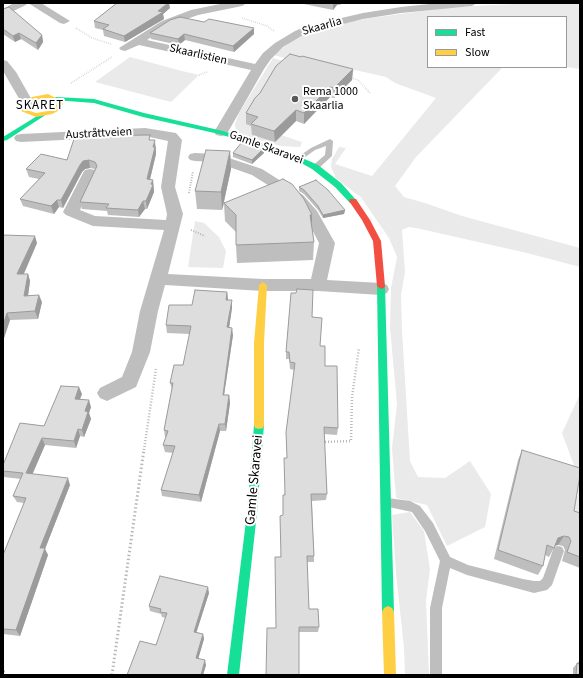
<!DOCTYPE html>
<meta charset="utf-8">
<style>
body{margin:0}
#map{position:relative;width:583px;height:678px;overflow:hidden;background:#fff;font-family:"Source Sans 3",sans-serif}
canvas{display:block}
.frame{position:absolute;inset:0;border:4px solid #000;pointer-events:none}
.legend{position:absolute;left:427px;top:16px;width:140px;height:52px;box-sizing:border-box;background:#fff;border:1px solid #999;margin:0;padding:5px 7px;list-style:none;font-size:12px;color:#000}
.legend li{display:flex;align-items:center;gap:8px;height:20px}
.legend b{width:20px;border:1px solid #999}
</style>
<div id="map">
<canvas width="583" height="678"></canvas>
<div class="frame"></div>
<ul class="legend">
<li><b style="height:5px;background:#16e098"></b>Fast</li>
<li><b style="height:5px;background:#ffcf43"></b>Slow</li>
</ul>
</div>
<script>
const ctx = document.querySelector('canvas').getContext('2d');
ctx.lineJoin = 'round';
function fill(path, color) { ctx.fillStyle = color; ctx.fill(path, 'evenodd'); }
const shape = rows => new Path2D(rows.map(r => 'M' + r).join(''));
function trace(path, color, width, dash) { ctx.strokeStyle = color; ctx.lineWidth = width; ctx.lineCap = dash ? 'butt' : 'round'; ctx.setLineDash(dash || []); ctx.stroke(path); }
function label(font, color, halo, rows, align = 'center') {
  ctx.font = font + ' "Source Sans 3",sans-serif'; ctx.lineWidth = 4; ctx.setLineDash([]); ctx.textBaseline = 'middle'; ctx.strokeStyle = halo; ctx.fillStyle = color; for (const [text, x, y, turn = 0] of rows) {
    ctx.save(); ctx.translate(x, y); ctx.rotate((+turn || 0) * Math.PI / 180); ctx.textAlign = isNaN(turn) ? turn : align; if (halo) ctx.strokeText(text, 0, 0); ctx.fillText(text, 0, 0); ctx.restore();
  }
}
const green = shape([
 [535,3,580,3,580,69,566,67,566,17,428,17,428,67,503,67,416,157,395,186,404,197,425,203,462,216,580,248,580,267,527,253,416,228,409,227,402,230,405,272,401,295,402,331,410,461,418,477,445,478,470,461,491,494,485,527,447,546,427,505,396,498,392,448,397,404,390,328,391,288,397,257,389,238,360,196,355,193,336,178,331,167,332,159,339,147,346,148,335,164,372,176,436,98,395,83,386,77,355,70,349,76,274,55,294,39,311,31,337,24,371,18,452,7],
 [130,57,182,71,199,75,171,102,95,82],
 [273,58,286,62,247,124,296,140,302,142,300,147,281,146,242,135,236,131,235,124,239,113],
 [195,221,204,223,219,237,226,251,223,268,188,267],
 [580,394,580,520,556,519,561,491,578,497,575,468,562,433],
 [410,512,424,531,430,569,426,601,429,675,405,675,404,648,396,573,392,515]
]);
const pathFar3 = shape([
 [242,18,267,26,274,31],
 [76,28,92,38,111,44],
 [199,75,207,72],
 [351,78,358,80,370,93],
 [71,83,112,57]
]);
const pathFar2 = shape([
 [189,193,193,171],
 [191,230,205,236]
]);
const pathFar1 = shape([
 [322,442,351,441,352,397,359,348],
 [144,450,156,369]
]);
const path = shape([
 [112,675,144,449]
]);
const lane = shape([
 [330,139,333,141,332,156,318,169,315,169,311,167,325,155,326,146,315,150,301,160,297,160,295,159,311,148,330,139],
 [388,498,410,501,420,506,433,523,450,557,468,565,523,579,534,581,540,581,543,578,554,547,558,546,562,547,564,551,552,585,547,590,534,593,467,575,450,568,442,608,442,675,430,675,430,608,440,561,425,531,412,512,384,506,383,503,384,500,388,498]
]);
const street = shape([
 [14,3,27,3,26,5,3,16,3,9,14,3],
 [28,3,41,3,70,21,64,24,60,23,28,3],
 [225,3,247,3,242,6,198,15,170,25,147,40,255,64,263,53,275,43,295,31,307,26,363,13,401,7,439,3,477,3,472,6,401,13,363,19,315,31,303,35,283,47,271,59,264,69,228,132,226,135,221,136,216,135,214,132,251,70,139,45,125,51,121,50,119,48,162,21,191,10,225,3],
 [3,60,7,61,16,72,33,102,32,105,22,105,21,102,3,71,3,60],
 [145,128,176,133,182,140,175,187,183,214,168,274,263,279,311,279,319,243,305,216,293,201,252,175,215,162,195,161,190,160,188,157,190,154,195,153,217,154,262,169,303,195,317,211,335,243,327,280,381,283,387,285,389,289,387,293,381,295,318,291,263,291,165,285,158,311,150,352,136,387,107,401,100,398,97,393,100,388,122,377,132,352,140,311,164,230,93,226,66,215,63,212,83,173,85,170,90,169,95,170,97,173,80,210,95,216,166,220,167,214,161,187,168,141,145,136,21,142,16,141,14,138,16,135,21,134,145,128]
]);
const fast = shape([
 [56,97,94,99,144,113,223,131,289,152,318,165,341,183,357,201,356,203,350,203,335,187,312,169,285,154,219,134,143,117,94,103,54,100,53,99,56,97],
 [42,113,45,115,44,116,7,140,3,141,3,137,42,113],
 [381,283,385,286,394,612,392,616,388,618,384,616,382,612,377,286,381,283],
 [259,421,263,422,264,425,257,513,239,675,227,675,247,513,254,425,255,422,259,421]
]);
const slow = shape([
 [48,94,62,101,63,104,58,111,52,114,36,117,21,111,20,107,25,101,32,97,48,94],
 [47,98,56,102,57,104,54,109,48,111,36,113,27,110,26,107,29,103,36,100,47,98],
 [263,282,267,285,264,343,264,425,263,428,259,429,255,428,254,425,254,343,259,285,263,282],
 [388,606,392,608,394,612,396,675,384,675,382,612,384,608,388,606]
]);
const jam = shape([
 [350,199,356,199,370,220,381,241,385,286,384,288,381,289,377,286,373,241,362,220,349,201,350,199]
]);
const wall = shape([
 [299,3,342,3,340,5,337,5,333,10],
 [170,8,163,14,164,19,125,42,104,36,103,30,95,28,94,21],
 [3,9,42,35,43,42,38,50,21,39,15,42,3,34],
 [150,33,254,34,234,52,185,40,179,45,151,39],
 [353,69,352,80,334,98,330,97,304,124,296,121,275,142,252,135,251,126,246,124,246,113],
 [151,140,156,147,156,154,150,180,153,180,154,192,147,209,145,209,139,217,108,215,107,211,82,209,80,202,95,169,90,168,85,169,82,172,63,208,59,207,54,214,23,206,20,199,39,179,29,177,26,169],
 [230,151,231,169,224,202,312,229,314,242,313,260,237,263,236,245,236,232,225,221,224,204,222,210,197,209,195,191],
 [233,153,264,153,252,164,233,157],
 [299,187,345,210,344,214,323,218,318,210,304,194,299,191],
 [3,235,37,243,24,274,28,274,30,281,28,295,42,302,38,319,10,320,4,338,3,338],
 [227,292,228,300,232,308,229,327,233,335,224,395,229,395,230,403,226,431,220,431,201,502,162,496,161,490,173,453,165,452,163,445,166,437,165,437,164,430,172,389,170,383,183,365,190,334,167,333,166,325,192,305],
 [312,317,320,346,338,428,337,435,324,434,327,494,326,500,312,501,314,556,314,562,307,562,309,609,319,627,318,632,299,632,276,628,287,458,294,370,290,369,289,359,286,359,286,352],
 [82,394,80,399,91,407,89,413,91,419,84,437,80,436,76,448,45,445,32,474,70,485,45,549,48,555,20,636,3,634,3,555,24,503,17,502,13,496,21,479,4,477,3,474,3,465,44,426],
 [522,450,574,511,580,513,580,568,562,561,565,550,563,546,558,545,555,546,549,557,545,555,543,566,538,575,494,559,518,460],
 [209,593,196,632,203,634,204,639,198,659,206,665,203,675,127,675,156,645,166,618,162,617,161,614,150,611,149,606],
 [580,660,580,675,573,675,573,668]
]);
const shadedWall = shape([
 [168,3,169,3,170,8,163,14,164,19,125,42,124,36,158,11],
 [333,3,338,3,337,5,333,10],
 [254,28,254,34,234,52,233,46],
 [19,33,21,39,15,42,13,36],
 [184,34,185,40,179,45,178,39],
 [42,35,43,42,38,50,36,43],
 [353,69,352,80,334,98,334,88],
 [330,87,330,97,304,124,304,113],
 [296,110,296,121,275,142,274,131],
 [155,140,156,154,148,187,147,179],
 [263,149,264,153,252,164,252,160],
 [230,151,231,169,222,210,221,192],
 [89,160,90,168,85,169,82,172,63,208,61,200,80,165,83,161],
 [153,180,154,192,147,209,146,201,151,184],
 [57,200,59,207,54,214,51,206],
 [143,201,145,209,139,217,138,210],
 [345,210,344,214,323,218,323,215],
 [310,215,312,215,312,232],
 [35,236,37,243,20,282,17,274],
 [28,274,30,281,27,303,24,296],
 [227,292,228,299,227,307,226,300],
 [39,295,42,302,38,319,35,311],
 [232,300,232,308,228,335,227,327],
 [7,313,10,320,4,338,3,334,3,325],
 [232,328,233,335,223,402,223,395],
 [79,387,82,394,77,406,75,399],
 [229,395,230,403,226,431,225,424],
 [89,400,91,407,89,413,91,419,84,437,82,430,85,411],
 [219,424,220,431,201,502,199,495],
 [78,429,80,436,76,448,74,441],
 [42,438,45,445,30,480,26,473],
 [68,478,70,485,45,549,48,555,20,636,16,630,40,548],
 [564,536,558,545,553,546,558,538],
 [208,587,209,593,195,637,194,632],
 [203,634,204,639,197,663,196,658],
 [205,660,206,665,203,675,201,675],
 [3,669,5,671,3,675]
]);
const building = shape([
 [117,3,168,3,158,11,163,12,124,36,103,29,109,25,94,21,117,3],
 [9,7,42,35,36,43,19,33,13,36,3,29,3,9,9,7],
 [180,17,204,22,209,19,254,28,233,46,184,34,178,39,150,33,170,20,180,17],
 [290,54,301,57,302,56,353,69,334,88,330,87,304,113,296,110,274,131,251,124,258,117,246,113,255,98,260,93,276,66,290,54],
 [150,135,149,140,155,140,153,147,155,147,147,179,153,180,151,184,153,185,146,201,143,201,138,210,106,208,109,204,80,202,97,166,95,162,89,160,83,161,80,165,61,200,57,200,51,206,20,199,45,173,26,169,41,154,67,160,75,136,150,135],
 [242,142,263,149,252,160,233,153,242,142],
 [206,150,230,151,221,192,195,191,206,150],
 [283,179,292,184,304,199,312,215,310,215,314,242,236,245,236,215,224,203,283,179],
 [316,180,328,190,345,210,323,215,318,206,304,190,299,187,316,180],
 [3,235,35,236,17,274,28,274,24,296,39,295,35,311,7,313,3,325,3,235],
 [297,289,313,290,312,317,322,318,320,346,325,346,325,366,337,366,338,428,324,427,327,494,311,494,314,556,307,556,309,609,318,609,319,627,299,627,299,675,266,675,267,628,276,628,275,557,281,557,280,516,283,515,283,495,285,495,284,458,287,458,286,432,295,363,290,362,289,352,286,352,291,293,296,293,297,289],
 [195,290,227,292,226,300,232,300,227,327,232,328,223,395,229,395,225,424,219,424,199,495,161,490,175,446,163,445,168,431,164,430,173,383,170,383,174,365,183,365,191,326,166,325,169,305,192,305,195,290],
 [61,386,79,387,75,399,89,400,85,411,88,412,82,430,78,429,74,441,42,438,26,473,68,478,40,548,45,548,16,630,3,629,3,555,26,498,13,496,23,473,3,471,3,465,20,423,44,426,61,386],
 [522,450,580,468,580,475,574,511,580,513,580,557,567,552,571,541,569,537,564,536,558,538,554,548,547,545,543,566,498,550,522,450],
 [160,576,208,587,194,632,203,634,196,658,205,660,201,675,127,675,140,641,156,645,167,613,160,612,161,609,149,606,160,576],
 [580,660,580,675,576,675,577,663,579,664,580,660]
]);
const markers = [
 [295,99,4,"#595959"]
];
const farStreetnames = [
 ["Skaarlia",322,27,-16],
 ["Skaarlistien",198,55,13],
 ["Austråttveien",99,134,-3],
 ["Gamle Skaravei",266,148,20]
];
const farPoinames = [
 ["Rema 1000",303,92],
 ["Skaarlia",303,106]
];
const farQuarternames = [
 ["SKARET",40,106]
];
const streetNames = [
 ["Gamle Skaravei",255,480,-85]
];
fill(green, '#eaeaea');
trace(pathFar3, '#b8b8b8', 1.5, [0.5, 1.5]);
trace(pathFar2, '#b8b8b8', 2, [1, 1.5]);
trace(pathFar1, '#b8b8b8', 2.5, [1, 2]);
trace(path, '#b8b8b8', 3, [1.5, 2.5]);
fill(lane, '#bebebe');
fill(street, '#bebebe');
fill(fast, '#16e098');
fill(slow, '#ffcf43');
fill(jam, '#f24e42');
fill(wall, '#bebebe');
fill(shadedWall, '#9b9b9b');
fill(building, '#ddd');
trace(building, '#9b9b9b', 1);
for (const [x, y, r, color] of markers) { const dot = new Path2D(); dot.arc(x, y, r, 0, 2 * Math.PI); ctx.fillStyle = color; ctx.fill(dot); trace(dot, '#fff', 1.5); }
label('12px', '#000', '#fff', farStreetnames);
label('12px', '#000', '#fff', farPoinames, 'left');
ctx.letterSpacing = '1px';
label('13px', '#000', '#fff', farQuarternames);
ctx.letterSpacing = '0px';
label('14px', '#000', '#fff', streetNames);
</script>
